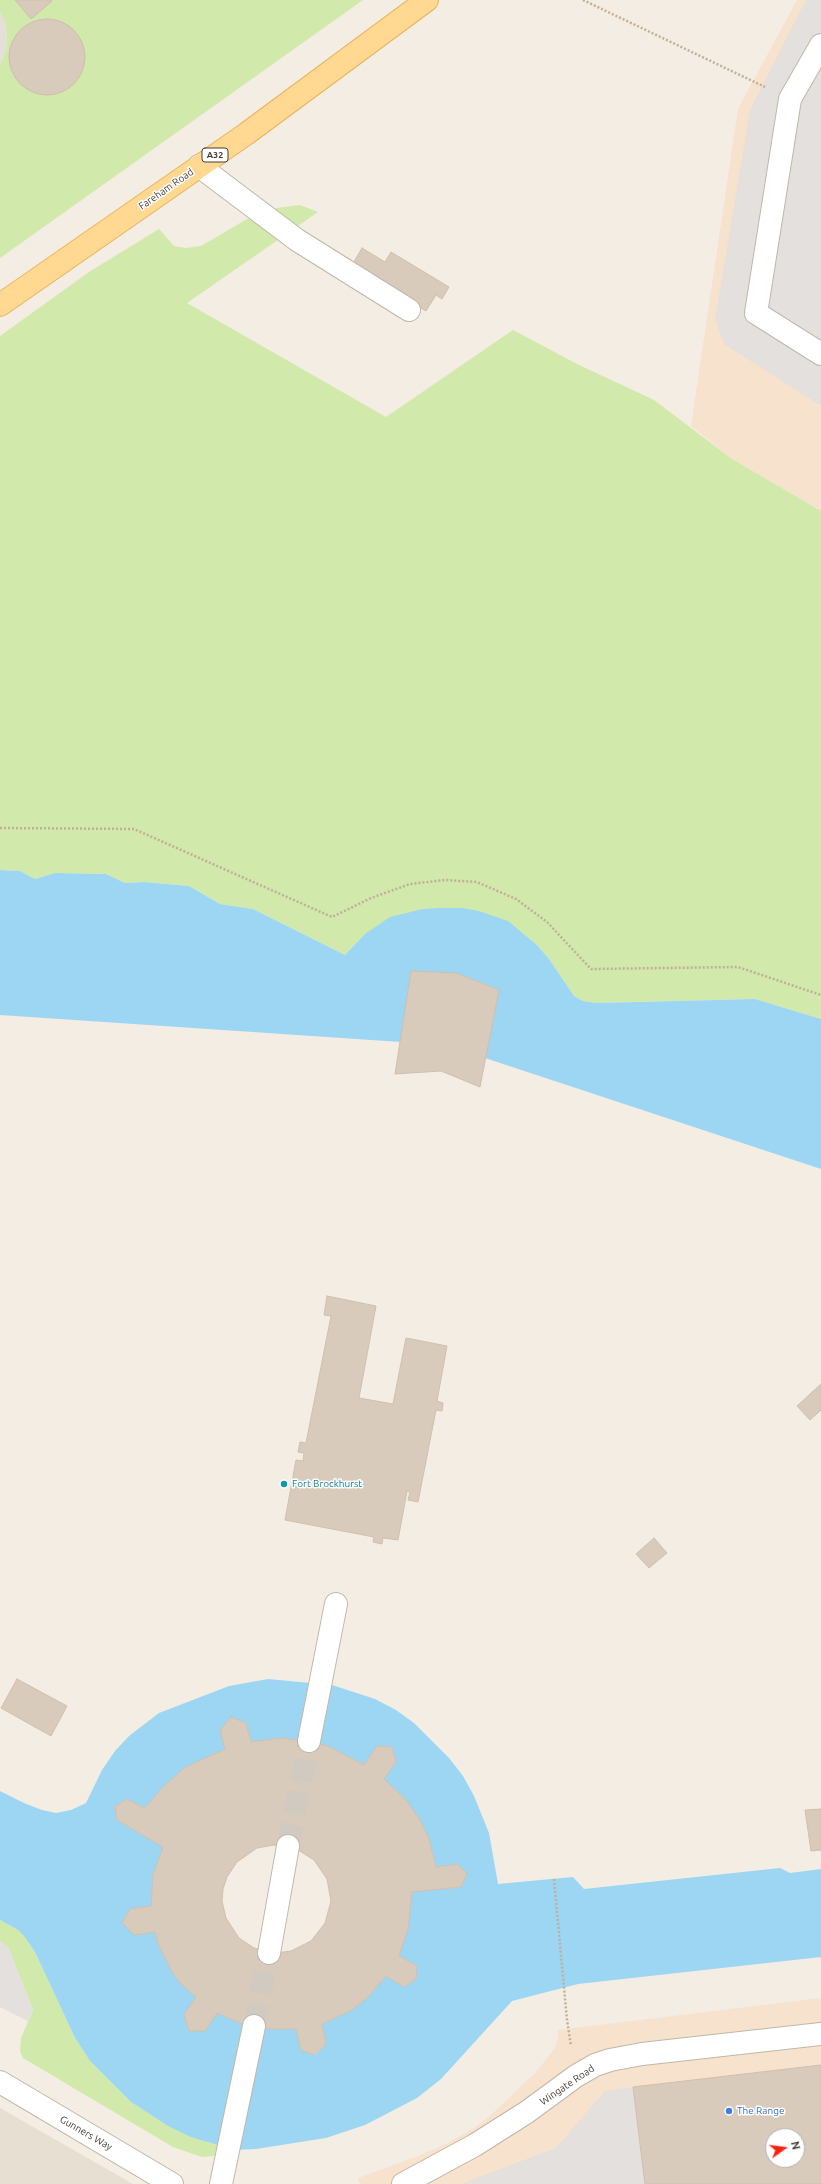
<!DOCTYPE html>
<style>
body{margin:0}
#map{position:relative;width:821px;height:2184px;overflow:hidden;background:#f3ede4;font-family:Ubuntu,sans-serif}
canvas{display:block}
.north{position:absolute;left:765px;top:2128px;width:40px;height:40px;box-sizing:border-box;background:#fff;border:1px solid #b5b1ae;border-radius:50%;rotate:76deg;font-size:11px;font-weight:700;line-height:16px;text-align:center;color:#453d34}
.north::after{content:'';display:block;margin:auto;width:14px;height:18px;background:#ff220f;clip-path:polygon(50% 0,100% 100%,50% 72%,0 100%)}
</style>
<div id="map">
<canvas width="821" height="2184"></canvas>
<div class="north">N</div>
</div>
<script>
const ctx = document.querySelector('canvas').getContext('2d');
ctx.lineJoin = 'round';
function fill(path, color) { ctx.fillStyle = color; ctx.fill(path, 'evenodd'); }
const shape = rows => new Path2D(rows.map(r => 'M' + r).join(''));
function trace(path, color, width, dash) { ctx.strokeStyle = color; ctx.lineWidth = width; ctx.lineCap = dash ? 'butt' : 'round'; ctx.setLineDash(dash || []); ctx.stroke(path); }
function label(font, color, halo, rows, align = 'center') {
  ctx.font = font + ' Ubuntu,sans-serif'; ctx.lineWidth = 3; ctx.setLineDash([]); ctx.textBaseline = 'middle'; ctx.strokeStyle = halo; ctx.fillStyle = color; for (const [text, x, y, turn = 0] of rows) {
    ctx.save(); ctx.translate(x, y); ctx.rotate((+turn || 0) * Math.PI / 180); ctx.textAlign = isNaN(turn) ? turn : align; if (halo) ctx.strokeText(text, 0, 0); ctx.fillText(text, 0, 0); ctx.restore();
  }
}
const residential = shape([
 [0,2108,133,2184,0,2184]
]);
const commercial = shape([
 [797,0,821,0,821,511,732,459,691,426,738,109],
 [821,1998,821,2184,360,2184,358,2178,416,2157,446,2144,474,2128,491,2115,536,2072,555,2048,558,2039,558,2030],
 [773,2136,797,2136,797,2160,773,2160]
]);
const industrial = shape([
 [0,12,6,27,7,37,6,51,0,64]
]);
const green = shape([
 [0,0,363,0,0,258,0,64,6,51,7,37,6,27,0,12],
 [300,205,318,212,187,303,386,417,513,330,577,364,654,400,732,459,821,511,821,1019,755,999,597,1003,583,1001,574,996,549,959,537,945,520,931,365,934,345,955,253,909,220,904,189,886,144,882,125,883,106,874,55,873,35,879,20,871,0,870,0,336,89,272,159,229,174,246,186,248,201,246,247,219,277,208],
 [0,1920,18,1930,24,1936,35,1952,75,2038,90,2061,131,2102,168,2126,218,2146,214,2156,202,2157,173,2147,23,2058,20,2051,21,2038,33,2010,8,1947,0,1941]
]);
const parking = shape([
 [806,0,821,0,821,406,724,344,715,319,750,110],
 [0,1941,8,1946,33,2010,28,2021,0,2007],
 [633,2087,645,2184,461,2184,556,2148,605,2091]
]);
const water = shape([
 [0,870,20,871,35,879,55,873,106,874,125,883,144,882,189,886,220,904,253,909,345,955,365,934,390,917,423,909,438,908,462,908,479,911,508,921,537,945,549,959,574,996,583,1001,597,1003,755,999,821,1019,821,1169,485,1058,499,990,456,973,401,1042,0,1015],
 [268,1679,332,1685,375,1699,396,1710,414,1723,449,1758,463,1776,474,1796,489,1833,498,1884,573,1877,584,1889,780,1868,790,1873,821,1869,821,1957,578,1984,512,2001,441,2079,417,2098,365,2125,326,2138,256,2149,234,2150,191,2137,168,2126,131,2102,90,2061,75,2038,35,1952,24,1936,18,1930,0,1920,0,1791,24,1803,42,1810,56,1813,71,1810,86,1803,102,1770,115,1751,129,1736,159,1713,229,1686],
 [231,1717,246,1723,251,1742,282,1738,316,1743,330,1747,364,1765,377,1746,392,1747,396,1762,384,1779,406,1800,420,1820,429,1839,436,1867,457,1864,467,1874,461,1887,412,1892,408,1929,399,1956,417,1966,416,1979,404,1987,386,1976,368,1997,352,2010,322,2024,326,2044,315,2055,301,2050,296,2029,271,2029,242,2024,217,2013,205,2031,189,2031,184,2015,196,1997,181,1984,172,1972,158,1944,155,1932,134,1935,122,1923,130,1909,151,1906,153,1875,163,1847,117,1820,115,1806,127,1799,145,1808,163,1787,184,1768,225,1749,221,1730]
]);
const building = shape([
 [15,0,51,0,52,1,31,19,15,0],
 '9 57a38 38 0 1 1 76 0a38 38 0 1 1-76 0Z',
 [362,248,385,262,391,252,449,287,442,299,436,295,426,311,351,267,362,248],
 [411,971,456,973,499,990,480,1087,441,1071,395,1074,411,971],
 [327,1296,376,1306,359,1398,393,1404,406,1338,447,1346,437,1401,443,1403,442,1411,436,1410,418,1502,408,1500,410,1492,407,1491,398,1540,383,1538,382,1544,373,1542,374,1537,285,1520,296,1460,303,1461,304,1453,298,1452,300,1442,306,1443,331,1316,324,1315,327,1296],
 [821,1384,821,1410,810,1420,797,1406,821,1384],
 [654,1538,667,1553,649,1568,636,1554,654,1538],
 [17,1679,67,1706,51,1736,1,1708,17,1679],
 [231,1717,246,1723,251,1742,282,1738,316,1743,330,1747,364,1765,377,1746,392,1747,396,1762,384,1779,406,1800,420,1820,429,1839,436,1867,458,1864,467,1874,461,1887,412,1892,408,1929,399,1956,417,1966,416,1979,404,1987,386,1976,368,1997,352,2010,322,2024,326,2044,314,2055,301,2050,296,2029,271,2029,242,2024,217,2013,205,2031,189,2031,184,2015,196,1997,181,1984,172,1972,158,1944,155,1932,134,1935,122,1923,130,1909,151,1906,153,1875,163,1847,117,1820,115,1806,127,1799,145,1808,163,1787,184,1768,225,1749,220,1730,231,1717],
 [274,1845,295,1848,314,1860,327,1879,331,1901,325,1923,311,1941,291,1951,276,1953,254,1948,239,1938,226,1918,222,1901,223,1889,227,1877,237,1862,257,1848,274,1845],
 [821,1809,821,1850,811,1851,805,1810,821,1809],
 [821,2065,821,2184,645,2184,633,2087,821,2065],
 [773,2136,797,2136,797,2160,773,2160,773,2136]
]);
const minorTunnel = shape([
 [288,1846,309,1741],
 [254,2026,269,1953]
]);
const path = shape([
 [583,0,765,87],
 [0,828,134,829,332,917,371,898,410,884,445,880,477,882,516,899,547,922,591,969,738,967,821,995],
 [554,1879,567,2020,571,2046]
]);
const minor = shape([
 [821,45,790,99,756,313,821,354],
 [199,166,297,240,409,310],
 [309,1741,336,1604],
 [269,1953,288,1846],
 [0,2082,172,2184],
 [221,2184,254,2026],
 [403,2184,475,2145,527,2112,576,2076,595,2065,610,2060,642,2054,821,2034]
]);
const major = shape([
 [0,305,246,134,427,0]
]);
const markers = [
 [284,1484,4,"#0f9aa8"],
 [729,2111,4,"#3f7fe0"]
];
const shields = [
 [215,155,26]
];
const shieldNames = [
 ["A32",215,155]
];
const streetNames = [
 ["Fareham Road",166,189,-35],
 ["Wingate Road",567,2085,-34],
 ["Gunners Way",86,2133,30]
];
const cultureNames = [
 ["Fort Brockhurst",292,1484]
];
const shopNames = [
 ["The Range",737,2111]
];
fill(residential, '#e7dfd2');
fill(commercial, '#f6e2cd');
fill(industrial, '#e5dfd9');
fill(green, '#d1e9aa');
fill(parking, '#e3e0dd');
fill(water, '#9dd6f3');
fill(building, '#d8cbbc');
trace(building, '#d0bfac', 1);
trace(minorTunnel, '#d0cac1', 22, [22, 11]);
trace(minor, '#c1b7a9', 24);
trace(major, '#e8b45c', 24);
trace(path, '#c1af97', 2.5, [2, 2]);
trace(minor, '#fff', 22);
trace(major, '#ffd891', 22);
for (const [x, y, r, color] of markers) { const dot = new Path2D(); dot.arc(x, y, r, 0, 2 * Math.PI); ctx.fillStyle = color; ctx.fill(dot); trace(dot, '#fff', 1.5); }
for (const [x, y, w] of shields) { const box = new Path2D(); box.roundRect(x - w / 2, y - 7, w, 14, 3); ctx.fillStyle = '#fff'; ctx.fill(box); trace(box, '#453d34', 1); }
label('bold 9px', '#453d34', null, shieldNames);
label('10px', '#453d34', '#fff', streetNames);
label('10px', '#0d838f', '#fff', cultureNames, 'left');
label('10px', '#366cbe', '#fff', shopNames, 'left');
</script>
